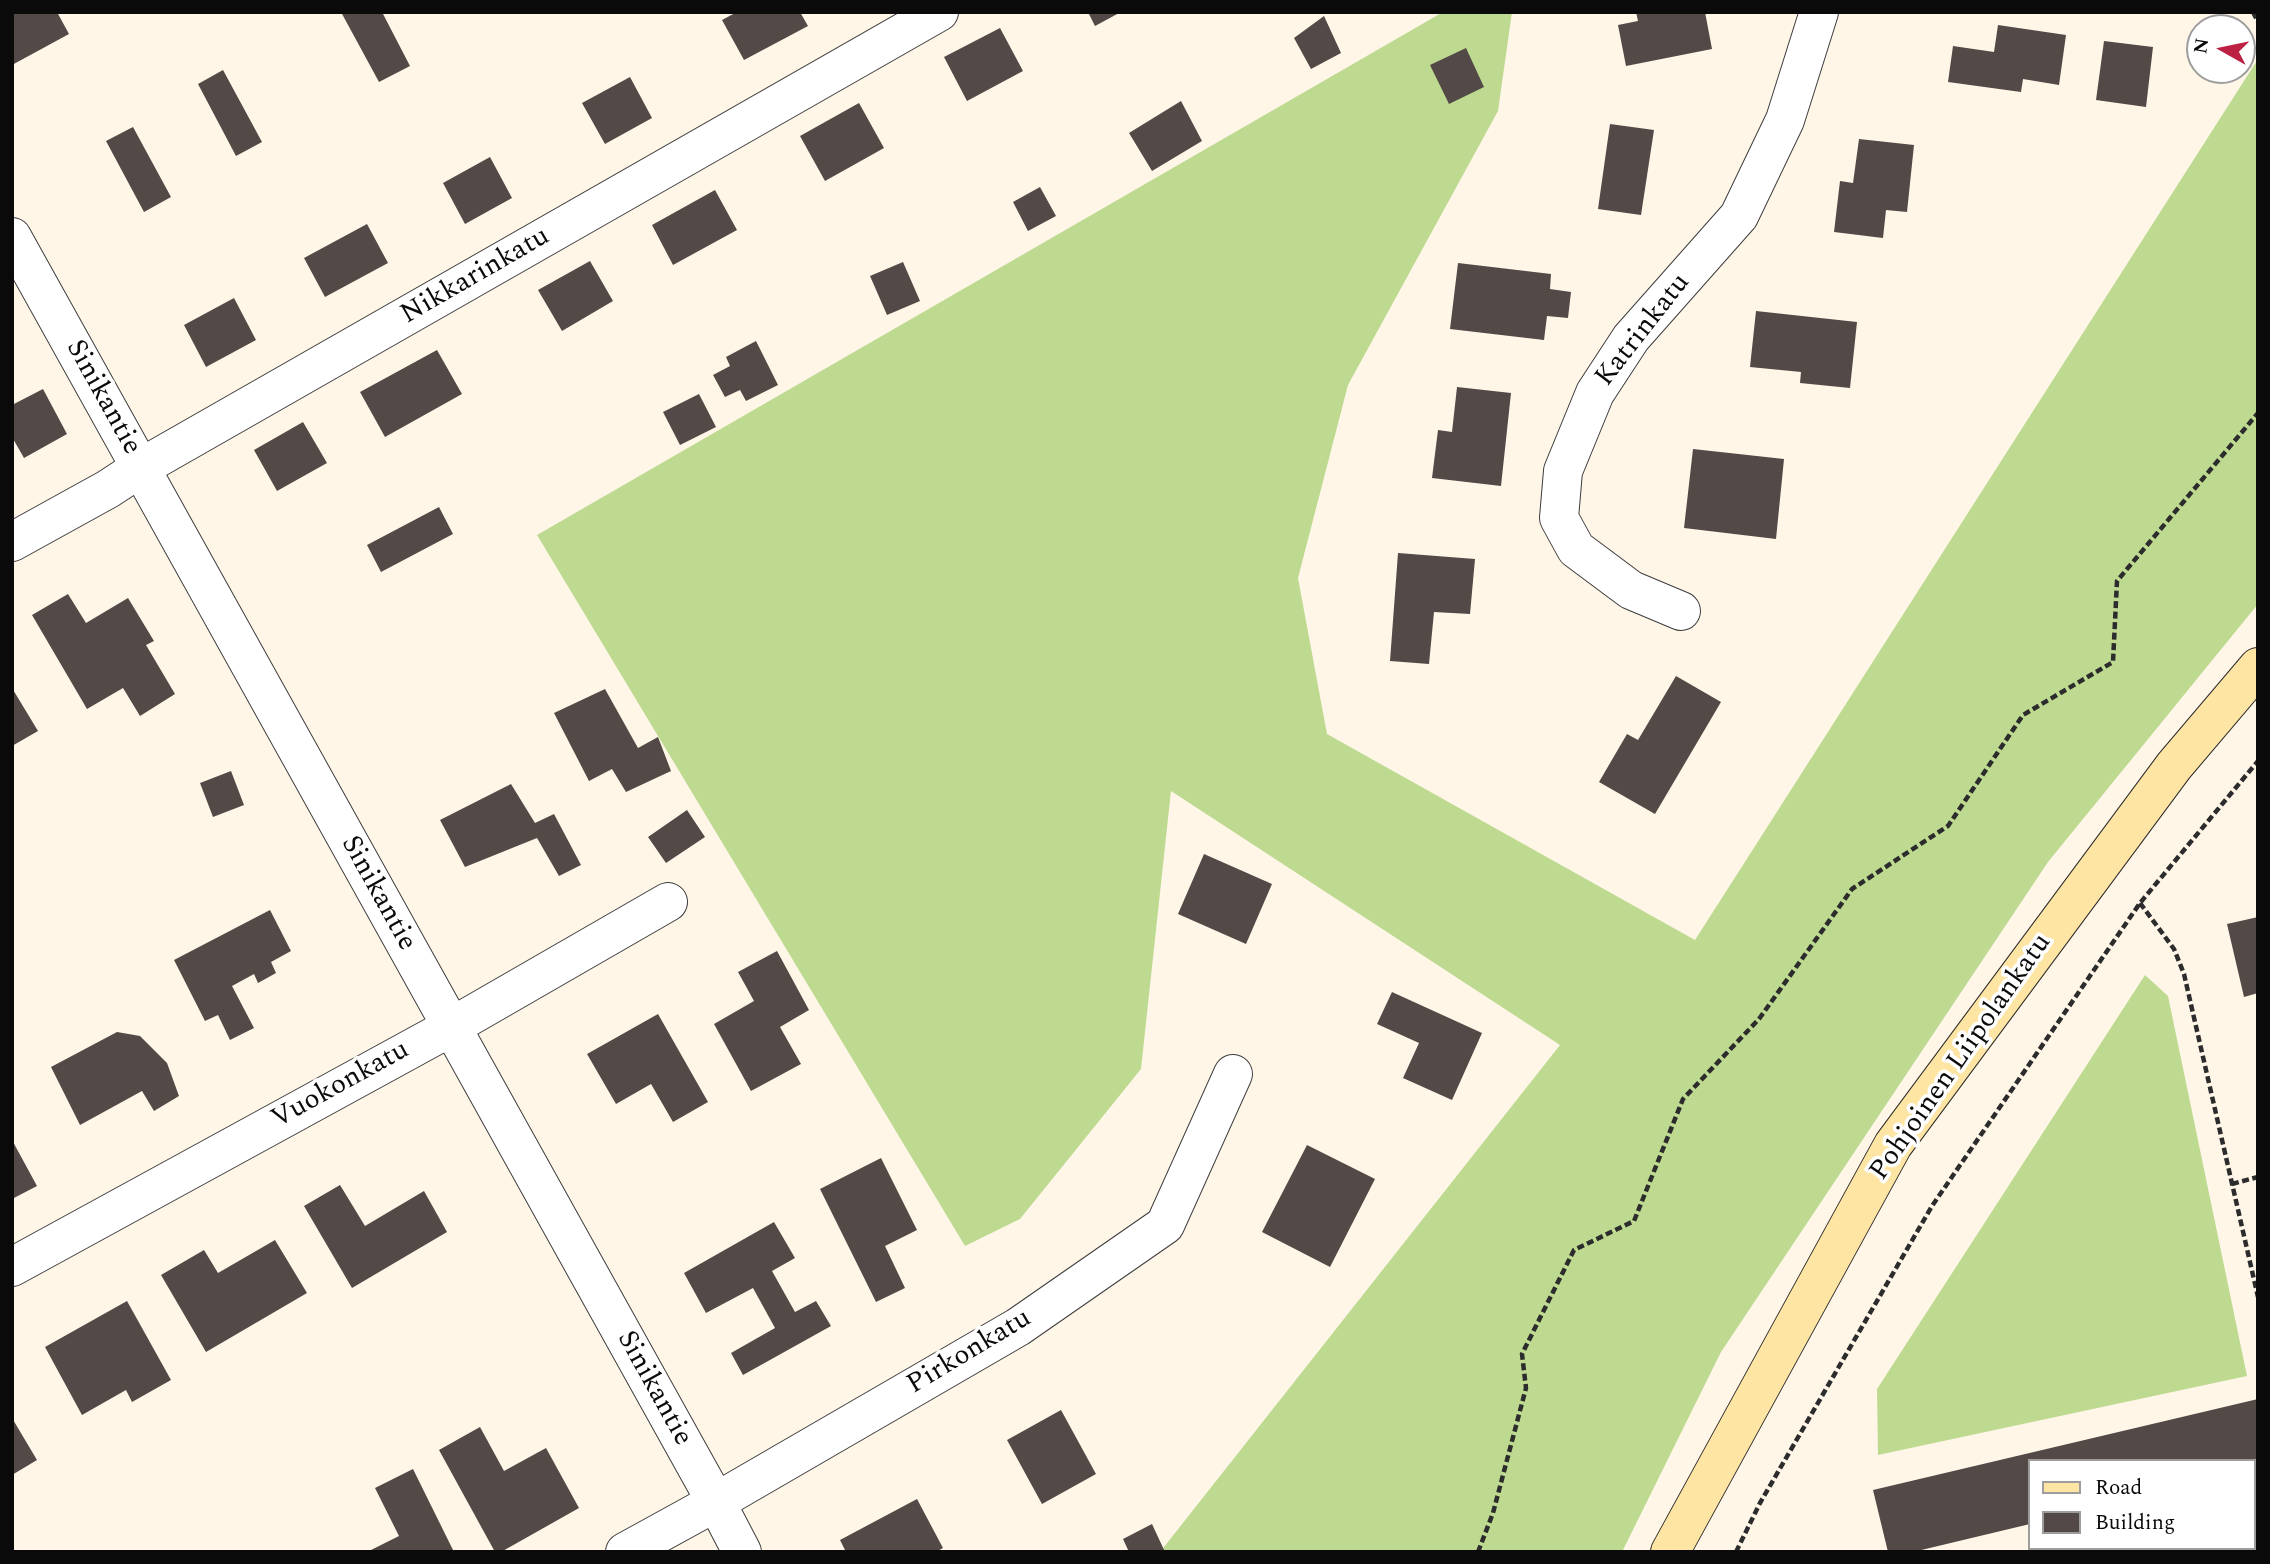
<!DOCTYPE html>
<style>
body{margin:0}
#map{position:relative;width:2270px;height:1564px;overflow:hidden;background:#fff6e8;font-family:Spectral,serif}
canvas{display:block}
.frame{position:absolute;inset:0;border:14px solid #0a0a0a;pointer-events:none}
.legend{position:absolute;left:2028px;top:1459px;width:228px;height:91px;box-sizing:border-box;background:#fff;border:2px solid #9d9d9d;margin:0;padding:9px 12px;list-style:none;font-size:21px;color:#0a0a0a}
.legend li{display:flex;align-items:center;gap:14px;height:35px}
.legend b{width:35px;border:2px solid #9d9d9d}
.north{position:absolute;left:2186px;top:14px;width:70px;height:70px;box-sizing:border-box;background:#fff;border:2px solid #9d9d9d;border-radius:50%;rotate:279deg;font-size:19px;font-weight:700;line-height:28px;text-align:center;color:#0a0a0a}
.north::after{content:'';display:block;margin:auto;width:24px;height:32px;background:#bc2042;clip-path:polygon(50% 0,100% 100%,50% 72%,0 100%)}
</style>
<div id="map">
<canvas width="2270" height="1564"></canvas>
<div class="frame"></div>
<ul class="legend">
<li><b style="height:9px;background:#ffe5a3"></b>Road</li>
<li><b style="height:19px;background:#534947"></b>Building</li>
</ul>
<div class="north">N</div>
</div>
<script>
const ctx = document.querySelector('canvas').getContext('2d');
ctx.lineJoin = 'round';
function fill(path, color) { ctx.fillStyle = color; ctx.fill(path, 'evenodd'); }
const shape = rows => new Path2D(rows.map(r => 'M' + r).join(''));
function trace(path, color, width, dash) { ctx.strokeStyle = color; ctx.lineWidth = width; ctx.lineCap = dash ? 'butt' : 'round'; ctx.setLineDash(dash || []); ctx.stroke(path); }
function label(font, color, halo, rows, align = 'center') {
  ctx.font = font + ' Spectral,serif'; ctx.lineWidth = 7; ctx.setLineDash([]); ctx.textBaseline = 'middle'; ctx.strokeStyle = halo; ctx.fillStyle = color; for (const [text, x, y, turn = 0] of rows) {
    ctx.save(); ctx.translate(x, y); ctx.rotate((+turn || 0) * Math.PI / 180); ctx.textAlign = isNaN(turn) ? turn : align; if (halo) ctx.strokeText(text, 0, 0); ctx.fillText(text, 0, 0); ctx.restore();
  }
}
const forest = shape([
 [1443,12,1512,12,1498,111,1348,385,1298,578,1327,734,1695,940,2258,59,2258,604,2048,862,1721,1352,1622,1552,1160,1552,1560,1045,1171,791,1141,1069,1020,1219,965,1246,537,535],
 [2145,975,2168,996,2247,1376,1878,1455,1877,1389]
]);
const building = shape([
 [12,12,57,12,69,34,12,65],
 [341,12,382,12,410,66,379,82],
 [737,12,800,12,808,26,744,60,722,20],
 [1088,12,1121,12,1095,26],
 [1636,12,1705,12,1712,49,1626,66,1618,25,1638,21],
 [1324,16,1341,53,1311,69,1294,38],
 [1998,25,2066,35,2059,85,2023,79,2021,92,1948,82,1953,46,1994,52],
 [1000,28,1023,71,967,101,944,57],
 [2104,41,2153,47,2146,107,2096,100],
 [1466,48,1484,87,1449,104,1430,65],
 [223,70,262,142,236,156,198,84],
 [630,77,652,118,605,144,582,103],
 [1181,101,1202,141,1152,171,1129,133],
 [859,103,884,148,825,181,800,136],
 [1610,124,1654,130,1641,215,1598,209],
 [133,127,171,197,144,212,106,141],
 [1859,139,1914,145,1907,212,1886,210,1883,238,1834,232,1840,181,1853,183],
 [490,157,512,198,465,224,443,183],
 [1040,187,1056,216,1028,231,1013,202],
 [715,190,737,230,673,265,652,225],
 [367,224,388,263,325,297,304,258],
 [590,261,613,301,562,331,538,290],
 [903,262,920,301,887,315,870,276],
 [1458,263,1551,274,1550,289,1571,292,1568,318,1547,316,1544,340,1450,329],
 [234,298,256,340,206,367,184,325],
 [1756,311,1857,322,1850,388,1800,383,1801,372,1750,367],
 [756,341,778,385,746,401,740,390,725,397,713,375,730,366,726,357],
 [437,350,462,394,385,437,360,392],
 [1457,387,1511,393,1501,486,1432,478,1438,430,1452,432],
 [43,389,67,434,24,458,12,437,12,405],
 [699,394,716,427,680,445,663,412],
 [303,422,327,463,277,491,254,450],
 [1693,449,1784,459,1776,539,1684,528],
 [439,507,453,534,381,572,367,545],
 [1398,553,1475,559,1470,614,1434,612,1429,664,1390,661],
 [68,594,86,623,128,598,154,641,146,645,175,694,140,716,123,688,87,709,32,615],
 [1676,676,1721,702,1655,814,1599,782,1627,734,1638,740],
 [12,688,38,731,12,746],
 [605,689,638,748,658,737,671,771,626,792,612,769,589,781,554,713],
 [231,771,244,805,213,817,200,783],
 [511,784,535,823,554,814,581,865,559,876,537,838,465,867,440,820],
 [687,810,705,837,666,863,648,837],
 [1204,854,1272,884,1246,944,1178,914],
 [270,910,291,951,271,962,276,973,258,983,254,974,232,986,254,1028,230,1040,218,1015,205,1021,174,960],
 [2258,917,2258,993,2244,997,2227,924],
 [777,951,809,1010,780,1027,801,1064,751,1091,714,1024,754,1001,738,972],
 [1392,992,1482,1033,1452,1100,1403,1078,1419,1043,1377,1024],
 [658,1014,708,1102,673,1122,651,1084,616,1104,587,1054],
 [117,1032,140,1036,167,1063,179,1096,154,1111,142,1091,80,1125,51,1067],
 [12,1140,37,1186,12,1199],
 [1307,1145,1375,1179,1330,1267,1262,1232],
 [881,1158,917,1230,885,1246,905,1288,876,1302,820,1189],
 [340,1185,365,1226,424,1191,447,1232,352,1288,304,1206],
 [774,1222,795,1258,772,1271,795,1312,816,1301,831,1326,743,1375,731,1353,775,1328,753,1288,706,1313,684,1273],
 [275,1240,307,1293,206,1352,161,1275,204,1250,218,1273],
 [127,1301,171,1380,132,1402,126,1390,82,1415,45,1347],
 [2258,1399,2258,1470,2254,1471,2254,1461,2030,1461,2030,1524,1913,1552,1888,1552,1873,1490],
 [1061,1410,1096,1474,1042,1504,1007,1440],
 [12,1418,37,1460,12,1475],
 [480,1427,504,1471,546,1448,579,1508,501,1552,495,1552,439,1450],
 [413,1469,454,1552,367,1552,399,1536,375,1488],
 [917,1499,943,1548,936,1552,846,1552,840,1540],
 [1152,1524,1165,1552,1129,1552,1123,1539],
 [2102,1548,2168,1548,2169,1552,2103,1552]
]);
const path = shape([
 [2253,12,2258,22],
 [2140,903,2174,949,2184,974,2258,1297],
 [2232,1184,2258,1177],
 [1478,1552,1493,1513,1526,1388,1522,1354,1574,1250,1634,1221,1683,1099,1759,1019,1852,889,1948,826,2023,715,2113,662,2117,581,2258,413],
 [1736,1552,1760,1503,1932,1206,2140,903,2258,761]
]);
const street = shape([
 [12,237,716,1502,742,1552],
 [12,542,108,489,140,468,939,12],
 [1681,611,1631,590,1576,549,1559,518,1563,471,1595,393,1631,338,1739,216,1785,120,1819,12],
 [12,1267,451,1027,668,902],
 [625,1552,716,1502,1018,1327,1165,1225,1233,1074]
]);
const secondary = shape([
 [1670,1552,1893,1145,2174,766,2258,667]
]);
const streetNames = [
 ["Nikkarinkatu",476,277,-30],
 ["Katrinkatu",1644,331,-52],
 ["Sinikantie",102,398,61],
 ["Sinikantie",377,894,61],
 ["Pohjoinen Liipolankatu",1962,1058,-55],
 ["Vuokonkatu",341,1086,-29],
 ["Pirkonkatu",970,1353,-31],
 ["Sinikantie",653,1389,61]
];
fill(forest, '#beda91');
fill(building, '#534947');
trace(street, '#3d3d3d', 40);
trace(secondary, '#2c2c2c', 40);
trace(path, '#2c2c2c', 4.5, [7, 3.5]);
trace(street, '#fff', 38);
trace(secondary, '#ffe5a3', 38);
label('28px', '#0a0a0a', '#fff', streetNames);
</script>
